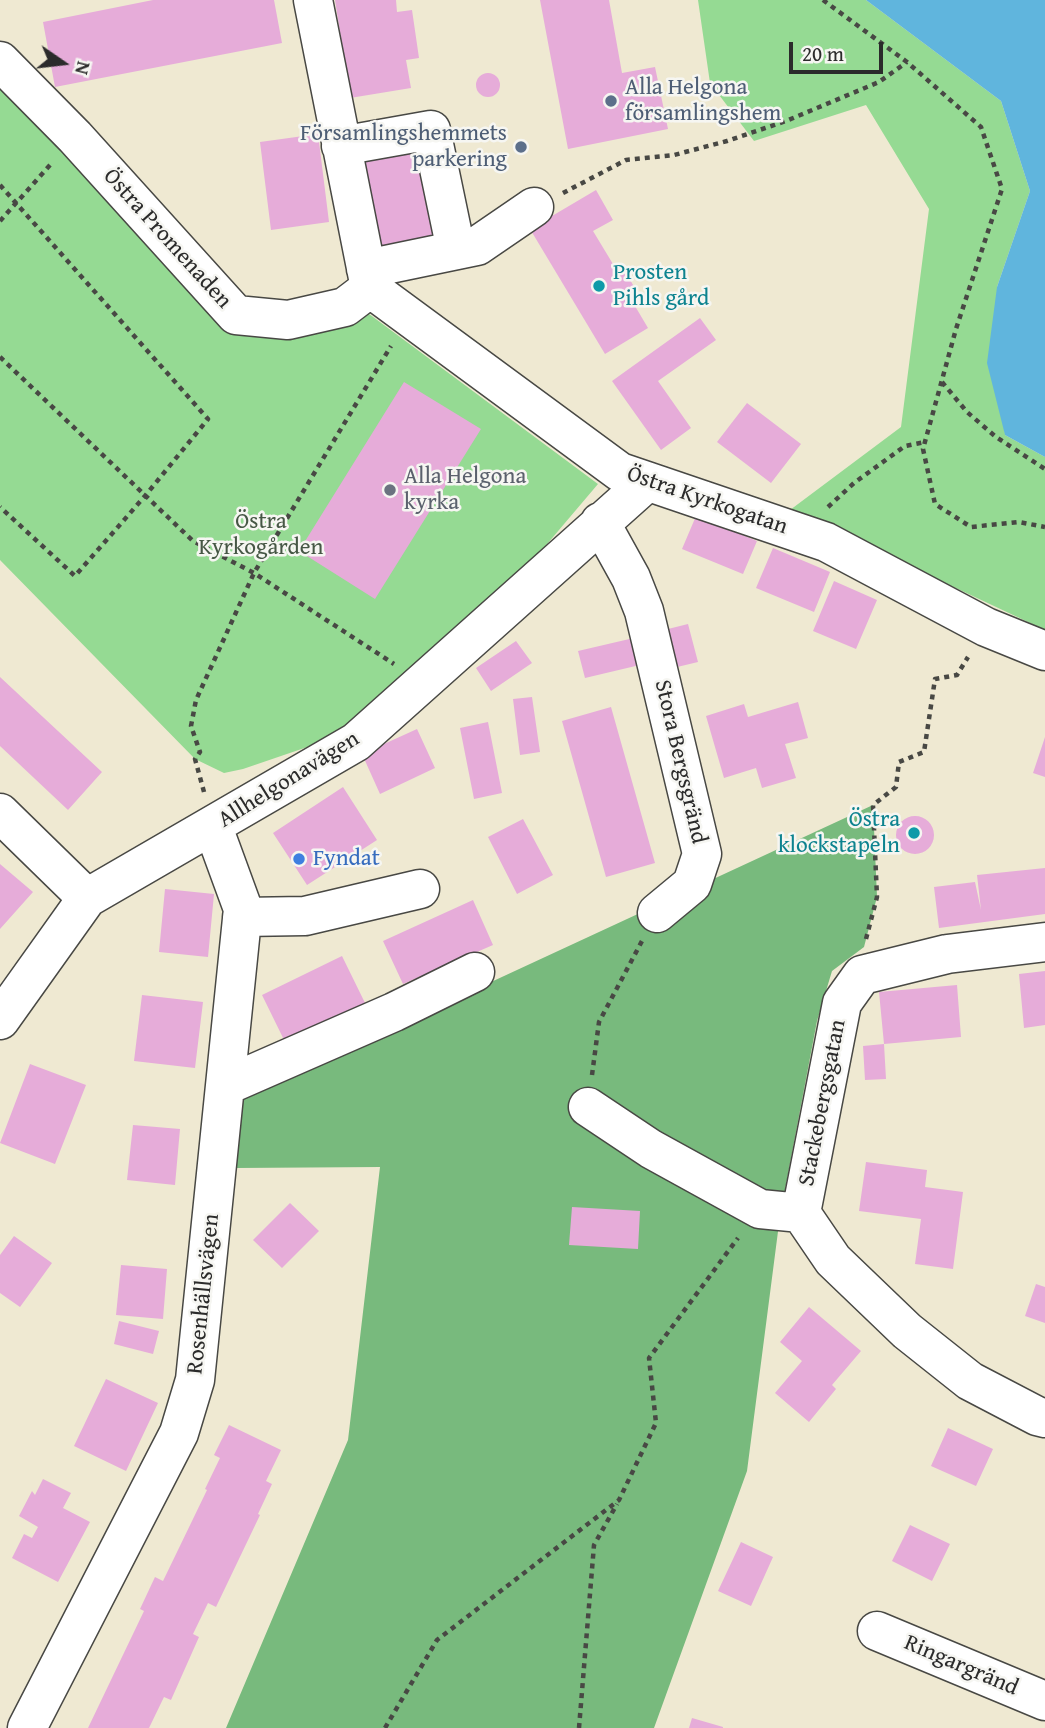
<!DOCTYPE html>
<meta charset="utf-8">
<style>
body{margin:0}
#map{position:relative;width:1045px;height:1728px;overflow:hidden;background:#efe9d2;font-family:"Gentium Book Plus",serif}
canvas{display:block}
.north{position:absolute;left:28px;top:28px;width:70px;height:70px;-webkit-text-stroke:5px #f6f6f2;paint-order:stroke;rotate:104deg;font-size:19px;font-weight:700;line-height:28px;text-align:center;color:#2b2b2b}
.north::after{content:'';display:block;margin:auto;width:24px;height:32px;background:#2b2b2b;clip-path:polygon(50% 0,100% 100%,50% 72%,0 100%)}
.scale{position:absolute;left:789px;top:42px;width:94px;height:32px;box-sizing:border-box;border:4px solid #2b2b2b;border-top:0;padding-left:9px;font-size:21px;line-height:24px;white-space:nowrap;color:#2b2b2b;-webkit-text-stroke:5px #f6f6f2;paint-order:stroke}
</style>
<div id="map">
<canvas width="1045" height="1728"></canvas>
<div class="north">N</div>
<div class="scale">20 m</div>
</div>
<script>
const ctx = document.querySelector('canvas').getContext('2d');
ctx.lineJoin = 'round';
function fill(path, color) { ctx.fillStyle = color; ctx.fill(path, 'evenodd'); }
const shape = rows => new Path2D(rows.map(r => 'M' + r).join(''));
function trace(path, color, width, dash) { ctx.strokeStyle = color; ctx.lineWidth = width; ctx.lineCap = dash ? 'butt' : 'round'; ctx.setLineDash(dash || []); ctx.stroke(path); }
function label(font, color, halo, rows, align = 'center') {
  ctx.font = font + ' "Gentium Book Plus",serif'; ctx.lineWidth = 5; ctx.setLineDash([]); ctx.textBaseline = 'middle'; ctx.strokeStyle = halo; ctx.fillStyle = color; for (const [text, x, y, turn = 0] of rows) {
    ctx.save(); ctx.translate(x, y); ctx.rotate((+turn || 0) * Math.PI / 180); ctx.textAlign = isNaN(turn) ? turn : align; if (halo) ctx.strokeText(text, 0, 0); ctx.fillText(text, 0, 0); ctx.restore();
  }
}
const green = shape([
 [698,0,866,0,1001,101,1030,191,997,287,1005,435,1045,457,1045,630,790,510,901,427,929,209,866,105,754,141,710,83],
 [0,66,231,329,361,308,598,484,514,583,371,709,322,742,243,769,224,773,195,759,0,560]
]);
const forest = shape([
 [873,805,877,897,864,947,832,971,817,1021,780,1216,747,1471,654,1728,226,1728,348,1440,380,1167,235,1168,242,1079,394,1027]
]);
const water = shape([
 [866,0,1045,0,1045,457,1005,435,987,363,997,287,1030,191,1001,101]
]);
const building = shape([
 [153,0,274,0,282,43,55,87,43,22],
 [335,0,396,0,397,12,412,10,419,58,406,60,411,88,350,98],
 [540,0,609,0,622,73,655,67,668,129,568,149],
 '476 85a12 12 0 1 1 24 0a12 12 0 1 1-24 0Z',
 [318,134,329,222,271,230,260,142],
 [423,147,441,246,382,258,362,158],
 [596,190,613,220,593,231,616,269,622,266,643,302,635,306,648,328,605,354,530,229],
 [700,318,716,340,658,381,691,428,661,450,612,381],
 [404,382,481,429,375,599,299,551],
 [747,403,801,444,771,483,717,442],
 [696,516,757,541,743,574,682,549],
 [773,548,830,572,814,612,756,588],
 [834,581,877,600,856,649,813,631],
 [688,624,698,662,673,668,664,630],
 [638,637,644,664,585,678,578,651],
 [516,641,532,663,491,691,476,668],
 [0,677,102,772,68,810,0,746],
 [532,697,540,752,520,755,513,699],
 [798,702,808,738,785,744,796,778,762,788,756,768,724,778,706,716,744,704,748,717],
 [611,707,655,863,606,877,562,721],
 [488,722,502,793,474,799,460,728],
 [417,729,435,768,380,794,362,754],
 [1045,737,1045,777,1033,773],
 [343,787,377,840,307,885,273,833],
 '896 835a19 19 0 1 1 38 0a19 19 0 1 1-38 0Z',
 [523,819,553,875,517,894,488,837],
 [0,864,33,892,0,929],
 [1045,868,1045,914,939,928,934,887,975,882,981,910,977,875],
 [165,889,214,894,208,957,159,952],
 [473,900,493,945,403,984,383,941],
 [342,956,367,1007,287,1046,262,995],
 [1045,971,1045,1025,1024,1028,1019,974],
 [957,985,961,1037,884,1044,879,992],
 [142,995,203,1002,195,1068,134,1061],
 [884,1044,886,1079,865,1080,863,1046],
 [30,1064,86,1085,55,1164,0,1143],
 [133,1125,180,1129,175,1185,127,1180],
 [866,1162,927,1170,925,1187,963,1192,953,1269,915,1264,921,1219,859,1211],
 [290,1203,319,1231,282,1268,253,1240],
 [572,1207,640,1211,638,1249,569,1245],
 [14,1236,52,1263,20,1307,0,1293,0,1255],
 [121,1265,167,1269,163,1319,116,1315],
 [1036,1284,1045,1287,1045,1323,1025,1316],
 [809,1307,861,1351,832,1385,836,1389,809,1422,775,1393,802,1361,780,1342],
 [119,1321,159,1331,153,1354,114,1344],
 [106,1379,158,1403,126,1471,74,1446],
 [229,1425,281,1450,266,1481,272,1484,258,1514,260,1515,216,1607,208,1603,193,1634,199,1637,171,1700,164,1697,149,1728,88,1728,144,1611,140,1609,155,1577,163,1581,207,1490,205,1489,220,1458,214,1455],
 [948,1428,993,1449,976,1486,931,1466],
 [43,1479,71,1493,63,1508,90,1522,58,1582,12,1558,24,1534,32,1538,38,1527,19,1516,32,1491,35,1495],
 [910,1525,950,1544,932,1581,892,1561],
 [741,1542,773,1557,751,1606,718,1591],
 [692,1718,723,1727,723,1728,689,1728]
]);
const path = shape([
 [823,0,907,62,981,127,1002,189,956,329,923,449,935,504,971,527,1019,522,1045,527],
 [0,185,208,419,145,496,75,576,0,507],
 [563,193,626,160,674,155,727,141,786,121,879,82,907,62],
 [0,221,51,164],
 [0,357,193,541,254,573,394,664],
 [942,382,967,412,996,437,1045,469],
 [828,507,854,483,905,446,925,442],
 [204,792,195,759,200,752,191,726,196,700,254,573,391,346],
 [866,939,877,897,873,805,896,787,899,762,924,752,935,679,957,675,968,657],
 [592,1075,599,1022,642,941],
 [385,1728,437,1640,619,1500,656,1423,649,1358,738,1238],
 [579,1728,594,1545,617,1504]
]);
const minor = shape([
 [313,0,370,288,620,472,826,542,986,627,1045,651],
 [0,61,75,137,236,315,288,320,345,307,370,288],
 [341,146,431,130,456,250],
 [366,269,477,246,534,207],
 [600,522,631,578,644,611,702,854,692,884,657,913],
 [0,813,87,898],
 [242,917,305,916,420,889],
 [1045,942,947,954,862,975,842,1003,801,1213,833,1260,907,1331,970,1381,1037,1416,1045,1418],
 [0,1020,87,898,356,742,647,482],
 [225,1086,394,1012,475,972],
 [588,1107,651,1149,760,1209,801,1213],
 [877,1631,1045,1701],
 [27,1728,179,1433,195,1380,243,909,213,827]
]);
const markers = [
 [611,101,7,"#5c6f8a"],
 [521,147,7,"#5c6f8a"],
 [599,286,7,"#0f9aa8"],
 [390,490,7,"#6b7280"],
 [914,833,7,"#0f9aa8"],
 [299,859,7,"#3f7fe0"]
];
const serviceNames = [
 ["Alla Helgona",625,88],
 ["församlingshem",625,114],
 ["Församlingshemmets",507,134,"right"],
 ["parkering",507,160,"right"]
];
const streetNames = [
 ["Östra Promenaden",167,239,48],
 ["Östra Kyrkogatan",707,501,19],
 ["Stora Bergsgränd",680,762,77],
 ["Allhelgonavägen",289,780,-32],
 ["Stackebergsgatan",823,1103,-79],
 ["Rosenhällsvägen",204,1294,-84],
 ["Ringargränd",961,1666,23]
];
const cultureNames = [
 ["Prosten",613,273],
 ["Pihls gård",613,299],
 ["Östra",900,820,"right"],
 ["klockstapeln",900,846,"right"]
];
const worshipNames = [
 ["Alla Helgona",404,477],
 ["kyrka",404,503]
];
const parkNames = [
 ["Östra",261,522],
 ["Kyrkogården",261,548]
];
const shopNames = [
 ["Fyndat",313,859]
];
fill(green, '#95da93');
fill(forest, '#78ba7d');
fill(water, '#60b5dd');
fill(building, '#e6acd9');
trace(minor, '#484844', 41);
trace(path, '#484844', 4.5, [5, 5]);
trace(minor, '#fff', 38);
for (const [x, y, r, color] of markers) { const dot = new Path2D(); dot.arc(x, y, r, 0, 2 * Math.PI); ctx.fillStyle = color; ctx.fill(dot); trace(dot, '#f6f6f2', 2.5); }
label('23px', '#4e5e75', '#f6f6f2', serviceNames, 'left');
label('23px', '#2b2b2b', '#f6f6f2', streetNames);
label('23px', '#0d838f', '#f6f6f2', cultureNames, 'left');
label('23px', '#5b616d', '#f6f6f2', worshipNames, 'left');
label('23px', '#465745', '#f6f6f2', parkNames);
label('23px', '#366cbe', '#f6f6f2', shopNames, 'left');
</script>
